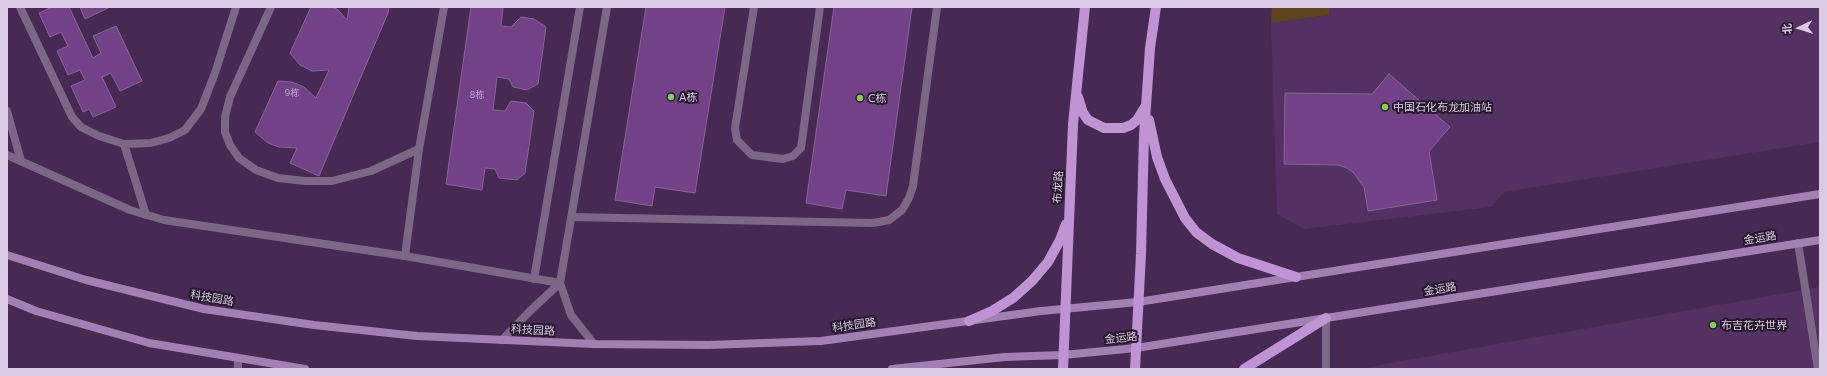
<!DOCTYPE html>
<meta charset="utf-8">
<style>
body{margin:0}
#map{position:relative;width:1827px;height:376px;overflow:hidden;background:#472a54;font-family:Commissioner,"Noto Sans SC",sans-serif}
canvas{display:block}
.frame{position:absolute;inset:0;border:8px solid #dbcae4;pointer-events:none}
.north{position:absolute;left:1779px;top:8px;width:40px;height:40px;-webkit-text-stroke:3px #26192c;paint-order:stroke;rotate:266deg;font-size:11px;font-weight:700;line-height:16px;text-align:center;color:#dbcae4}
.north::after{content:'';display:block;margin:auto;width:14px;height:18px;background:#dbcae4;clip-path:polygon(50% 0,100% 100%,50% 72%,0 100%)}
</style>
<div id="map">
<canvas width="1827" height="376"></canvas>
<div class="frame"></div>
<div class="north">北</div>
</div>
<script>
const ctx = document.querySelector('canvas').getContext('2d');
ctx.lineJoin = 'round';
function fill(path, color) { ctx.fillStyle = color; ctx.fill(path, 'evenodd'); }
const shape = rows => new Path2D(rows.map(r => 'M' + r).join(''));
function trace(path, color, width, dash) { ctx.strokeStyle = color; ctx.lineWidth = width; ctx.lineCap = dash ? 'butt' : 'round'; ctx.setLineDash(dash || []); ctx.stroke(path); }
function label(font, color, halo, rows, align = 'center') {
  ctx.font = font + ' Commissioner,"Noto Sans SC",sans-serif'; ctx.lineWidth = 4; ctx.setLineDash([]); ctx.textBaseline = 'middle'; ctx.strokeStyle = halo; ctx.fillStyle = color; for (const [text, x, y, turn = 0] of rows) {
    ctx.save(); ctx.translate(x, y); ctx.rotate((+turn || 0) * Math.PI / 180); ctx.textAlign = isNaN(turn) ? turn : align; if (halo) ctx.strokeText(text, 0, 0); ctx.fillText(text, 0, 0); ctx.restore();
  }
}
const built = shape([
 [1330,7,1820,7,1820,142,1504,192,1491,207,1304,229,1277,214,1271,23,1329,15],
 [1820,287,1820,369,1361,369,1390,363]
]);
const green = shape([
 [1272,7,1330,7,1329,15,1271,23]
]);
const building = shape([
 [52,7,69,7,93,58,101,53,93,36,116,26,142,81,120,91,111,73,102,77,116,107,93,117,89,109,83,112,71,86,85,80,80,70,68,75,57,51,68,46,61,32,50,37,39,13,52,7],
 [80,7,107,7,108,8,85,19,80,7],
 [311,7,331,7,337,9,347,20,349,7,389,7,388,13,319,176,290,163,297,148,279,147,268,143,255,132,278,81,292,82,304,87,316,98,329,70,312,71,300,65,290,53,311,7],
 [471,7,503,7,501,26,511,27,521,17,534,19,546,27,538,84,527,90,513,87,509,79,497,77,493,110,505,111,511,101,526,103,534,111,525,173,517,180,499,178,495,169,485,168,482,190,446,184,471,7],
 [646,7,725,7,695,193,655,187,652,206,615,200,646,7],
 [834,7,912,7,886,196,846,190,842,209,806,203,834,7],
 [1389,74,1450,127,1429,151,1437,200,1368,211,1364,187,1353,172,1345,167,1337,165,1284,164,1285,93,1372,94,1389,74]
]);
const service = shape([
 [20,7,72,117,81,127,99,136,124,144,151,143,169,138,185,130,201,109,215,73,236,7],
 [754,7,735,128,737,140,752,155,783,159,793,156,801,148,820,7],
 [7,111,21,161],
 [124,144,146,215],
 [1798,243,1818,369],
 [405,256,419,149,444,7],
 [534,279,580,7],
 [1326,318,1326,369],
 [238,358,238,369]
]);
const minor = shape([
 [271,7,230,97,225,117,225,132,230,145,239,158,256,170,278,178,305,181,332,181,371,171,419,149],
 [7,155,130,210,164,220,405,256,560,283],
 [572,217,873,223,889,220,902,210,909,198,913,186,937,7],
 [502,340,530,311,560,283],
 [594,344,571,315,560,283,607,7]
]);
const secondary = shape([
 [7,255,86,280,204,309,314,325,417,336,594,344,708,345,821,341,1041,311,1138,302,1820,194],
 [7,299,36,311,149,343,305,369],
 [892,369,1005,357,1063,355,1136,348,1820,240]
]);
const primary = shape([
 [1078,97,1083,113,1088,120,1104,128,1123,128,1131,125,1137,120,1145,107],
 [1149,120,1157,157,1165,179,1185,218,1196,232,1212,244,1238,258,1296,277],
 [969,321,992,311,1013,298,1032,281,1048,262,1060,240,1066,224],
 [1063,369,1073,124,1085,7],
 [1135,369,1141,254,1144,135,1150,48,1156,7],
 [1244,369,1326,318]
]);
const markers = [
 [671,97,4,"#84d04e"],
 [860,98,4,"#84d04e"],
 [1385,107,4,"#84d04e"],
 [1713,325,4,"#84d04e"]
];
const numberNames = [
 ["9栋",292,93],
 ["8栋",477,95]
];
const poiNames = [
 ["A栋",679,97],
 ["C栋",868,98],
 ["中国石化布龙加油站",1393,107],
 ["布吉花卉世界",1721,325]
];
const streetNames = [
 ["布龙路",1058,187,-87],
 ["金运路",1760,238,-9],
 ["金运路",1440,289,-9],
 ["科技园路",212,298,10],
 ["科技园路",854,325,-8],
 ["科技园路",533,330,3],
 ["金运路",1121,338,-6]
];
fill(built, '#533162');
fill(green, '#5e431c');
fill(building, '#724188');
trace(building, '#866696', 1);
trace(service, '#7c6787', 8);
trace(minor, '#7c6787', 8);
trace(secondary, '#a280b3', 8);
trace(primary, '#bf93d4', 10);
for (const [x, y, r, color] of markers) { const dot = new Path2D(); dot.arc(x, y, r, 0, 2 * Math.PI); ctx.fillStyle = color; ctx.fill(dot); trace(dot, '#26192c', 1.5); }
label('9px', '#c1a8cd', null, numberNames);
label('11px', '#dbcae4', '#26192c', poiNames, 'left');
label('11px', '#dbcae4', '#26192c', streetNames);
</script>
